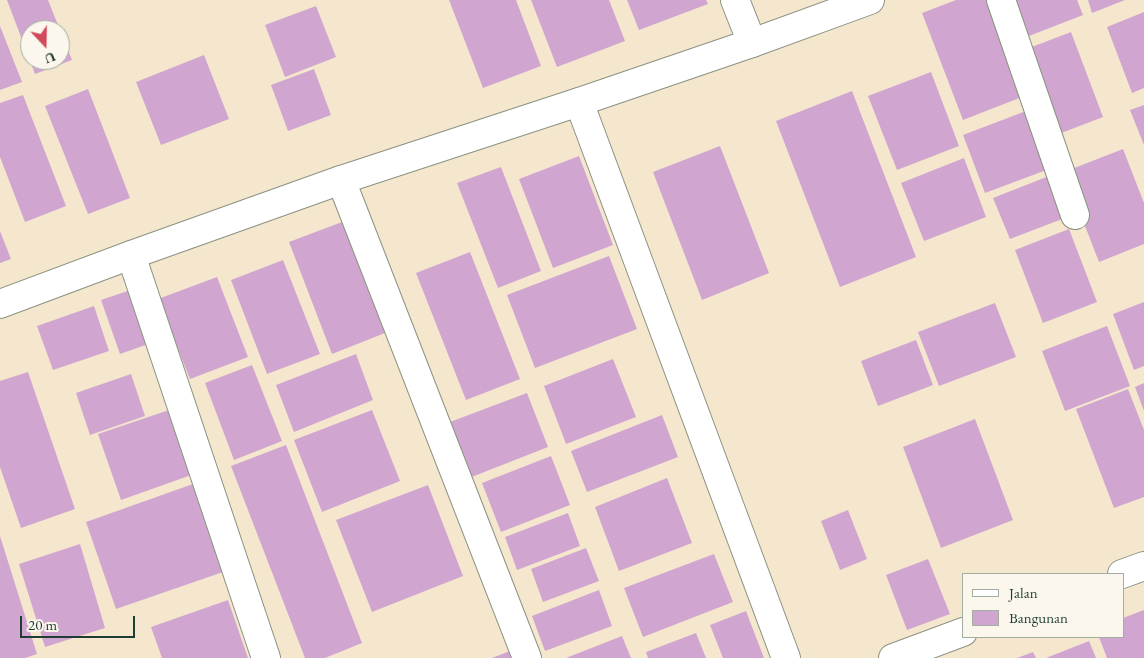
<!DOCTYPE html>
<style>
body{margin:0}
#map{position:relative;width:1144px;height:658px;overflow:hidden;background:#f5e6ce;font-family:"EB Garamond",serif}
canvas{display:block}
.legend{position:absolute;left:962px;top:573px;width:162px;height:65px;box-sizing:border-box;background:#fbf7ec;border:1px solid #a3ada2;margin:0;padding:6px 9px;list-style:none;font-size:15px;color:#1f3d34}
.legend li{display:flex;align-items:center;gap:10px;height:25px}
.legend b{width:25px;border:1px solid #a3ada2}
.north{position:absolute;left:20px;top:20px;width:50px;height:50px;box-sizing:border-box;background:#fbf7ec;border:1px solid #a3ada2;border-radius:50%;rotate:159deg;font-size:14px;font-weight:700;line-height:20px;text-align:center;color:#1f3d34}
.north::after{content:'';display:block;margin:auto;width:18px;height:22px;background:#d1495b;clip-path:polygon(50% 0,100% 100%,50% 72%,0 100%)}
.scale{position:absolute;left:20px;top:616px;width:115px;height:22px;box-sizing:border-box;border:2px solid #1f3d34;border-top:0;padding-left:6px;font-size:15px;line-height:18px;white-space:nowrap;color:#1f3d34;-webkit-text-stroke:4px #fbf7ec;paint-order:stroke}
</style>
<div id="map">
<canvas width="1144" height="658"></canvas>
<ul class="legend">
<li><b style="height:6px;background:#fff"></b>Jalan</li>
<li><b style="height:14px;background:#d0a6d1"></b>Bangunan</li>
</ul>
<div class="north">U</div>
<div class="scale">20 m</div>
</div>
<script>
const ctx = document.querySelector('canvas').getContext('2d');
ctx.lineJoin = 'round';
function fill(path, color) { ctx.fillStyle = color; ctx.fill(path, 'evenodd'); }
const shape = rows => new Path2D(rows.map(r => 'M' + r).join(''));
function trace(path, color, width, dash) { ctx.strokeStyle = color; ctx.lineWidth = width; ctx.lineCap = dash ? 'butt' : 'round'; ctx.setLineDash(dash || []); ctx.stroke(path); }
const building = shape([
 [7,0,48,0,72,60,35,74],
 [30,30,60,30,60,60,30,60],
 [449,0,516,0,541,66,483,88],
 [531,0,609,0,625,41,557,67],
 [627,0,706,0,708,4,639,30],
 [956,0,990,0,1027,95,963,120,922,13],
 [1015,0,1077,0,1083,15,1029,36],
 [1088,0,1125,0,1092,13],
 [316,6,336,57,285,77,265,25],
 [1144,12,1144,88,1132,93,1107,27],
 [0,26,22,82,0,90],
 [1071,32,1103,117,1056,135,1024,50],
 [204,55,229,119,161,145,136,82],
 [314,69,331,115,288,131,271,85],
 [931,72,959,146,897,170,868,96],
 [88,89,130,198,88,214,45,106],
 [852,91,916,257,840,287,776,121],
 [23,95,66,206,25,222,0,157,0,103],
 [1144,105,1144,145,1130,110],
 [1026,111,1049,169,985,193,963,135],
 [720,146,769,273,702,300,653,172],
 [1123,149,1144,203,1144,244,1099,262,1064,172],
 [579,156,613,245,553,268,519,179],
 [964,158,986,217,924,241,901,183],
 [501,167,541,271,498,288,457,183],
 [1054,174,1070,216,1010,239,993,198],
 [342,222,385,333,332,354,289,242],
 [1069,229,1097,302,1043,323,1015,250],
 [0,231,11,259,0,263],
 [470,252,520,379,466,400,416,273],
 [609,256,637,329,535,368,507,295],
 [283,260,320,354,267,374,231,280],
 [217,277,248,357,190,379,158,299],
 [136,288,154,342,120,354,101,300],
 [1144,302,1144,366,1134,370,1113,314],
 [995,303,1016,357,939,386,918,332],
 [94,306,109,351,53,370,37,326],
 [1107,326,1130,386,1065,411,1042,351],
 [916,340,933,385,878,406,861,361],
 [356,354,373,400,294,432,276,385],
 [613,359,636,417,566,444,544,386],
 [252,365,282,441,234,460,205,383],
 [28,372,75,509,21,528,0,467,0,381],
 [131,374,145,416,90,435,76,393],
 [1144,383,1144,411,1135,387],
 [1128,389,1144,430,1144,497,1114,508,1076,409],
 [527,393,548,447,464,480,442,425],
 [175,408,197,473,121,500,98,434],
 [372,410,400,481,322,512,294,440],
 [662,415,678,457,587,492,571,451],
 [975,419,1013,520,941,548,903,447],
 [286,445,362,643,325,658,305,658,231,466],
 [551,456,570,505,501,532,482,483],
 [667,478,692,543,619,571,595,507],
 [193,484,223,572,116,609,86,522],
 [428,485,463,576,372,612,336,520],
 [848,510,867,559,840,570,821,521],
 [568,513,580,546,517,570,505,537],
 [0,536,37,654,25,658,0,658],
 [80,544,105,628,45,647,19,564],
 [586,548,599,581,543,602,531,569],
 [714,554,733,602,643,637,624,588],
 [928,559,950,614,907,630,886,575],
 [599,590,612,626,545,651,532,616],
 [228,600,248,658,162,658,151,627],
 [1144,610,1144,658,1107,658,1099,637,1123,637,1123,618],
 [746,611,764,658,723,658,710,625],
 [696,633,706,658,648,658,646,652],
 [622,636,631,658,566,658],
 [1089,641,1096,658,1046,658],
 [515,649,519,658,492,658],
 [1033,652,1036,658,1017,658]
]);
const minor = shape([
 [735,0,752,43],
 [1001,0,1075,215],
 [579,102,786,658],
 [341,180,527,658],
 [131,255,266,658],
 [1122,574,1144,566],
 [893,658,963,632]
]);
const tertiary = shape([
 [0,304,131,255,341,180,579,102,752,43,870,0]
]);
fill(building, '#d0a6d1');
trace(minor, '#8a9281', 30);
trace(tertiary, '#8a9281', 30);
trace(minor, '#fff', 28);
trace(tertiary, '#fff', 28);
</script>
